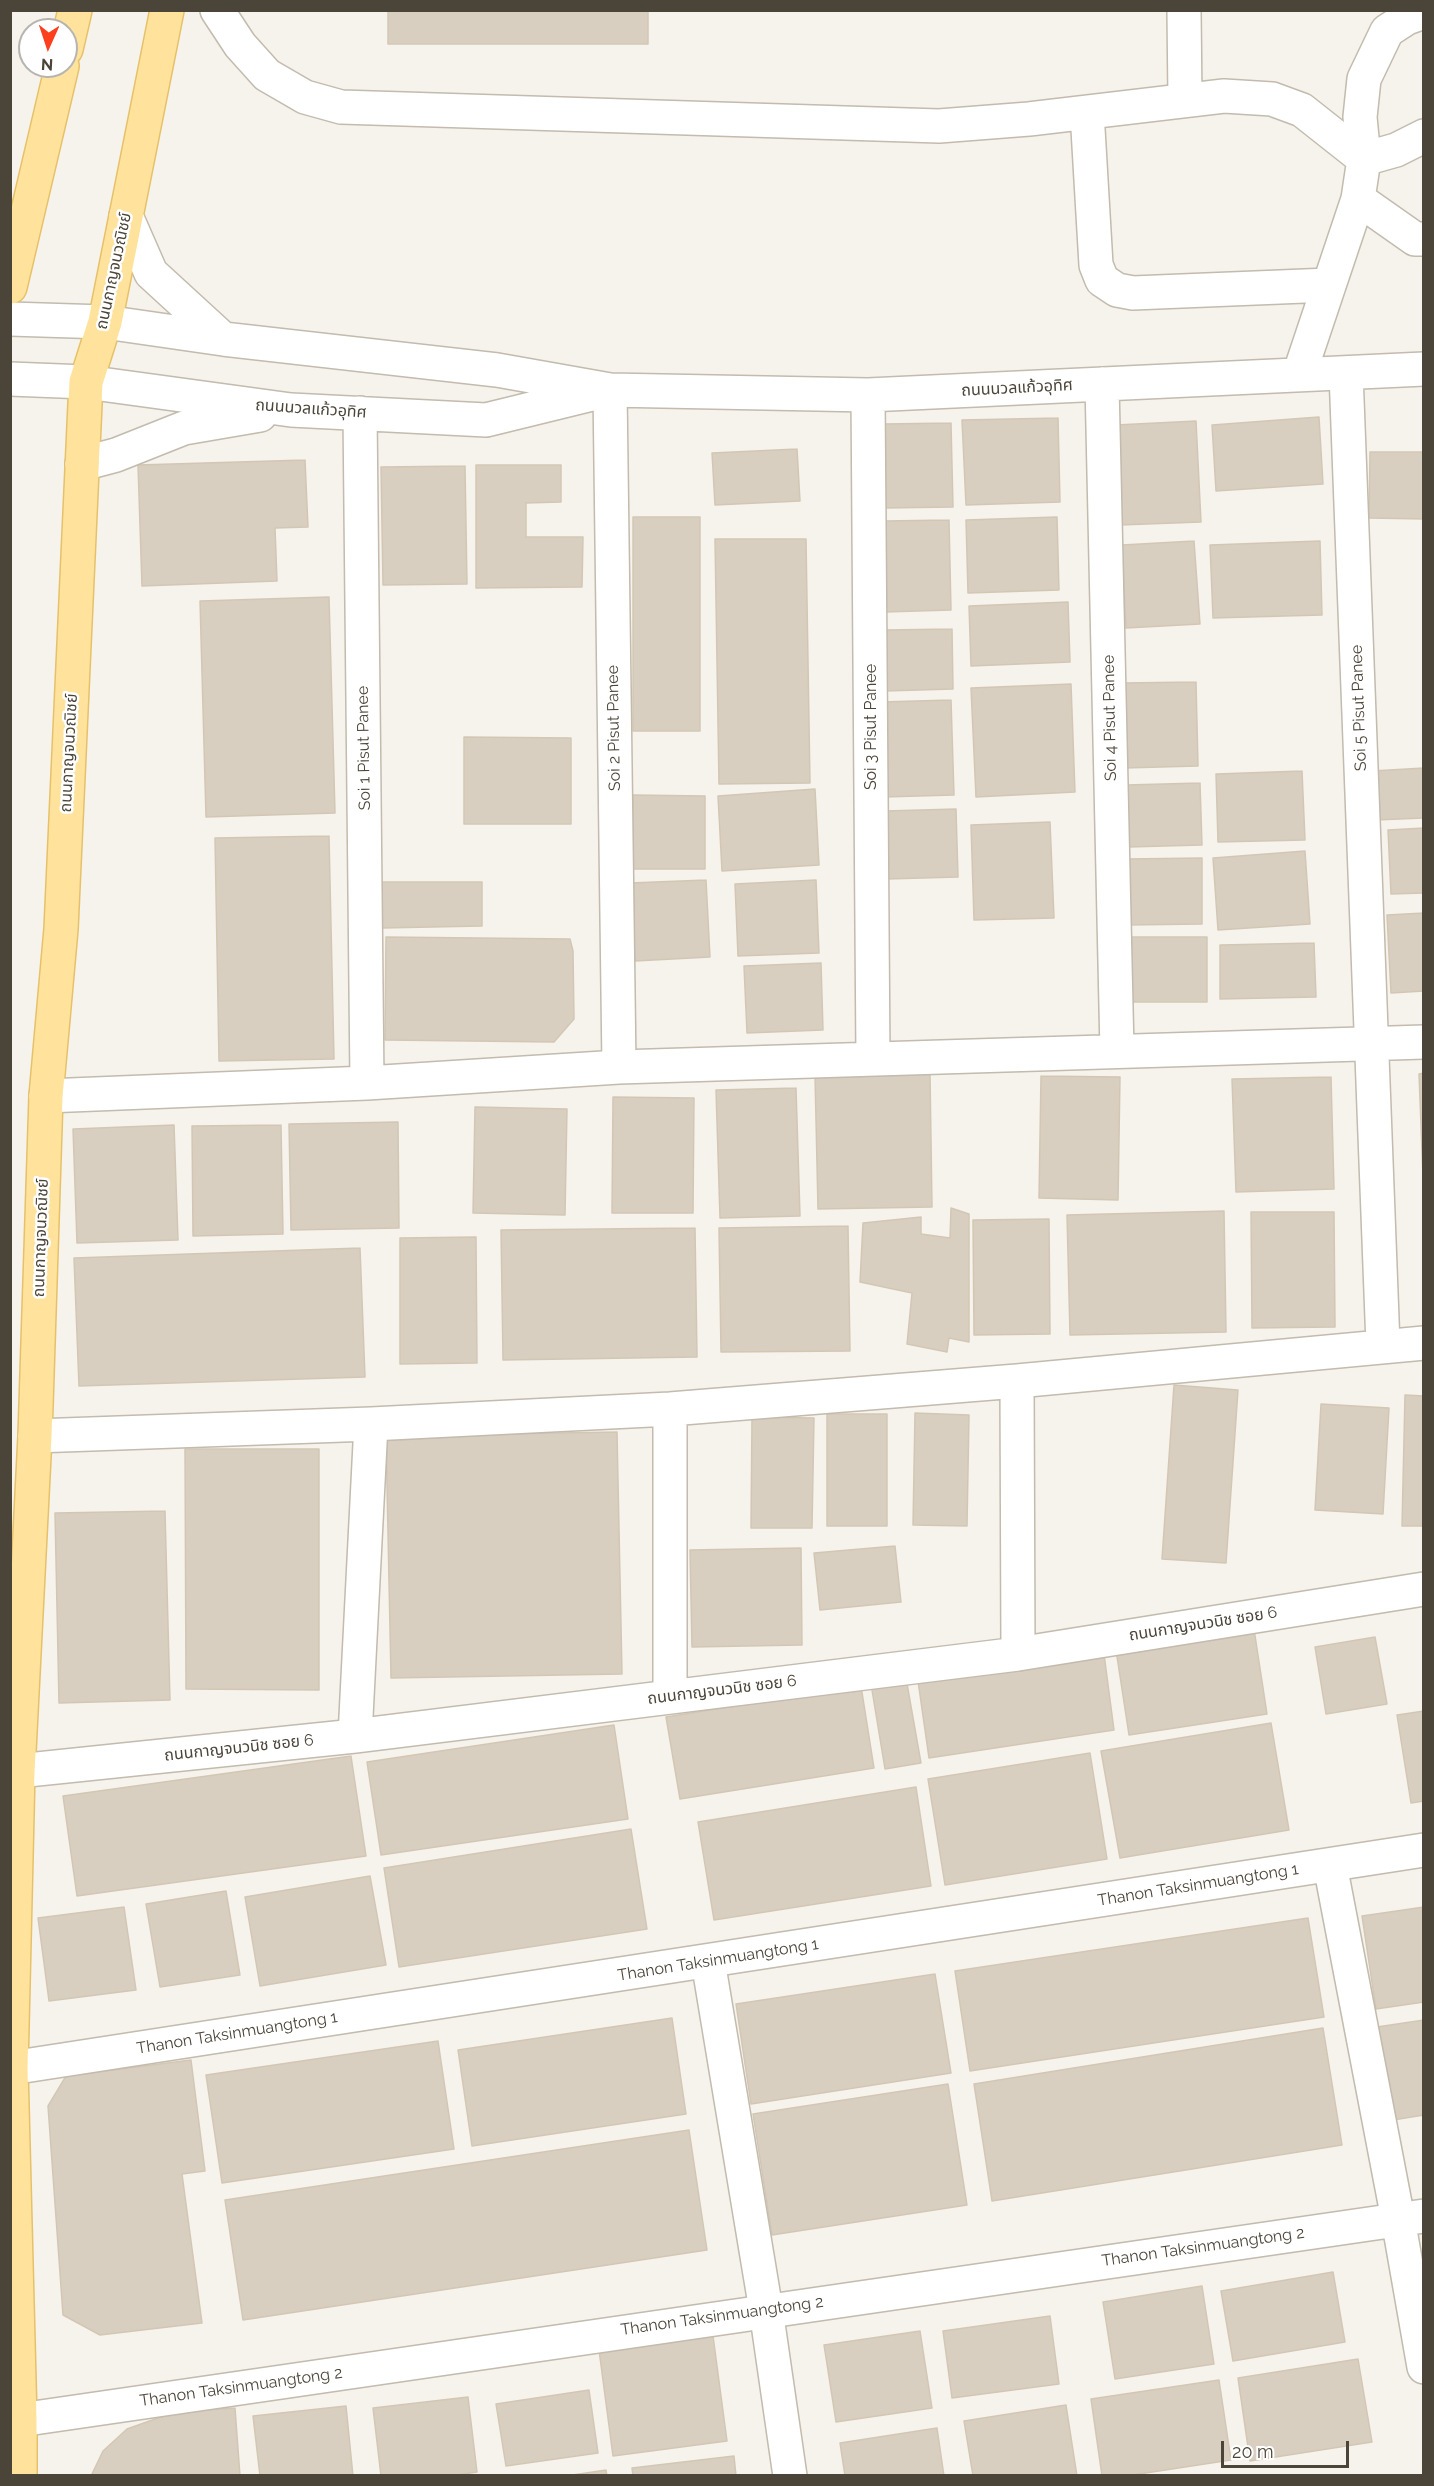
<!DOCTYPE html>
<meta charset="utf-8">
<style>
body{margin:0}
#map{position:relative;width:1434px;height:2486px;overflow:hidden;background:#f6f3ec;font-family:Raleway,sans-serif}
canvas{display:block}
.frame{position:absolute;inset:0;border:12px solid #4b4439;pointer-events:none}
.north{position:absolute;left:18px;top:18px;width:60px;height:60px;box-sizing:border-box;background:#fff;border:2px solid #b7b4b0;border-radius:50%;rotate:183deg;font-size:16px;font-weight:700;line-height:24px;text-align:center;color:#4b4439}
.north::after{content:'';display:block;margin:auto;width:21px;height:27px;background:#fc3f1d;clip-path:polygon(50% 0,100% 100%,50% 72%,0 100%)}
.scale{position:absolute;left:1221px;top:2441px;width:128px;height:27px;box-sizing:border-box;border:3px solid #4b4439;border-top:0;padding-left:8px;font-size:18px;line-height:21px;white-space:nowrap;color:#4b4439;-webkit-text-stroke:4px #fff;paint-order:stroke}
</style>
<div id="map">
<canvas width="1434" height="2486"></canvas>
<div class="frame"></div>
<div class="north">N</div>
<div class="scale">20 m</div>
</div>
<script>
const ctx = document.querySelector('canvas').getContext('2d');
ctx.lineJoin = 'round';
function fill(path, color) { ctx.fillStyle = color; ctx.fill(path, 'evenodd'); }
const shape = rows => new Path2D(rows.map(r => 'M' + r).join(''));
function trace(path, color, width, dash) { ctx.strokeStyle = color; ctx.lineWidth = width; ctx.lineCap = dash ? 'butt' : 'round'; ctx.setLineDash(dash || []); ctx.stroke(path); }
function label(font, color, halo, rows, align = 'center') {
  ctx.font = font + ' Raleway,"Noto Sans Thai",sans-serif'; ctx.lineWidth = 5; ctx.setLineDash([]); ctx.textBaseline = 'middle'; ctx.strokeStyle = halo; ctx.fillStyle = color; for (const [text, x, y, turn = 0] of rows) {
    ctx.save(); ctx.translate(x, y); ctx.rotate((+turn || 0) * Math.PI / 180); ctx.textAlign = isNaN(turn) ? turn : align; if (halo) ctx.strokeText(text, 0, 0); ctx.fillText(text, 0, 0); ctx.restore();
  }
}
const building = shape([
 [388,10,648,10,648,44,388,44,388,10],
 [1319,417,1323,484,1216,491,1212,425,1319,417],
 [1058,418,1060,502,966,505,962,420,1058,418],
 [1196,421,1201,522,1120,525,1116,425,1196,421],
 [951,423,953,507,885,508,884,424,951,423],
 [797,449,800,501,715,505,712,453,797,449],
 [1370,452,1424,452,1424,519,1369,518,1370,452],
 [305,460,308,527,275,528,277,581,142,586,138,465,305,460],
 [476,465,561,465,561,502,526,503,526,537,583,537,582,587,476,588,476,465],
 [465,466,467,584,383,585,381,467,465,466],
 [633,517,700,517,700,731,633,731,633,517],
 [1057,517,1059,590,968,593,966,520,1057,517],
 [949,520,951,610,885,612,883,521,949,520],
 [715,539,806,539,810,783,719,784,715,539],
 [1194,541,1200,624,1126,628,1122,545,1194,541],
 [1320,541,1322,615,1213,618,1210,545,1320,541],
 [329,597,335,813,206,817,200,601,329,597],
 [1068,602,1070,662,971,666,969,606,1068,602],
 [952,629,953,689,885,691,884,630,952,629],
 [1196,682,1198,766,1124,768,1122,683,1196,682],
 [1071,684,1075,792,976,797,971,688,1071,684],
 [951,700,954,795,884,797,881,702,951,700],
 [464,737,571,738,571,824,464,824,464,737],
 [1424,768,1424,818,1375,820,1372,771,1424,768],
 [1302,771,1305,840,1218,842,1216,774,1302,771],
 [1200,783,1202,845,1128,847,1126,785,1200,783],
 [815,789,819,865,722,871,718,796,815,789],
 [633,795,705,796,705,869,633,869,633,795],
 [956,809,958,877,887,879,885,811,956,809],
 [1050,822,1054,918,974,920,971,825,1050,822],
 [1424,828,1424,893,1391,894,1388,830,1424,828],
 [329,836,334,1059,219,1061,215,838,329,836],
 [1305,851,1310,924,1218,930,1213,858,1305,851],
 [1202,858,1202,924,1126,925,1126,859,1202,858],
 [706,880,710,957,635,961,630,883,706,880],
 [816,880,819,953,738,956,735,884,816,880],
 [382,882,482,882,482,926,382,928,382,882],
 [1424,913,1424,991,1391,993,1387,915,1424,913],
 [386,937,570,939,573,951,574,1019,554,1042,385,1040,386,937],
 [1130,937,1207,937,1207,1002,1130,1002,1130,937],
 [1314,943,1316,997,1220,999,1220,945,1314,943],
 [821,963,823,1030,747,1033,744,966,821,963],
 [1424,1073,1424,1177,1423,1177,1419,1074,1424,1073],
 [930,1074,932,1207,818,1209,815,1076,930,1074],
 [1041,1076,1120,1077,1118,1200,1039,1198,1041,1076],
 [1331,1077,1334,1189,1236,1192,1232,1079,1331,1077],
 [796,1088,800,1216,720,1218,716,1090,796,1088],
 [613,1097,694,1098,693,1213,612,1213,613,1097],
 [475,1107,567,1109,565,1215,473,1213,475,1107],
 [398,1122,399,1228,291,1230,289,1124,398,1122],
 [174,1125,178,1240,77,1243,73,1129,174,1125],
 [281,1125,283,1234,193,1236,192,1126,281,1125],
 [951,1208,969,1214,969,1342,949,1338,947,1352,907,1344,912,1293,860,1282,863,1223,921,1217,921,1234,950,1238,951,1208],
 [1224,1211,1226,1332,1070,1335,1067,1215,1224,1211],
 [1251,1212,1334,1212,1335,1327,1252,1328,1251,1212],
 [1049,1219,1050,1334,974,1335,973,1220,1049,1219],
 [848,1226,850,1351,721,1352,719,1228,848,1226],
 [695,1228,697,1357,503,1360,501,1230,695,1228],
 [476,1237,477,1363,400,1364,400,1238,476,1237],
 [360,1248,365,1377,79,1386,74,1258,360,1248],
 [1174,1385,1238,1390,1226,1563,1162,1559,1174,1385],
 [1405,1395,1424,1396,1424,1526,1402,1526,1405,1395],
 [1321,1404,1389,1408,1383,1514,1315,1510,1321,1404],
 [915,1413,969,1415,967,1526,913,1525,915,1413],
 [827,1414,887,1414,887,1526,827,1526,827,1414],
 [752,1417,814,1418,812,1528,751,1528,752,1417],
 [617,1432,622,1674,391,1678,386,1436,617,1432],
 [185,1449,319,1449,319,1690,186,1689,185,1449],
 [165,1511,170,1700,59,1703,55,1513,165,1511],
 [895,1546,901,1602,820,1610,814,1553,895,1546],
 [801,1548,802,1645,692,1647,690,1550,801,1548],
 [1254,1629,1267,1714,1129,1735,1116,1650,1254,1629],
 [1375,1637,1387,1704,1326,1714,1315,1647,1375,1637],
 [1104,1654,1114,1730,929,1758,918,1681,1104,1654],
 [906,1678,921,1763,885,1769,871,1684,906,1678],
 [861,1686,874,1768,680,1799,666,1717,861,1686],
 [1424,1711,1424,1801,1411,1803,1397,1715,1424,1711],
 [1271,1723,1289,1830,1120,1858,1101,1751,1271,1723],
 [614,1725,628,1819,381,1855,367,1762,614,1725],
 [1090,1753,1107,1859,945,1885,928,1779,1090,1753],
 [351,1756,366,1856,77,1896,63,1796,351,1756],
 [916,1787,931,1886,714,1920,698,1822,916,1787],
 [631,1829,647,1929,399,1967,384,1868,631,1829],
 [370,1876,386,1965,260,1986,245,1897,370,1876],
 [226,1891,240,1975,160,1987,146,1904,226,1891],
 [124,1907,136,1990,49,2001,38,1918,124,1907],
 [1424,1907,1424,2002,1376,2009,1362,1916,1424,1907],
 [1308,1918,1324,2017,970,2071,955,1971,1308,1918],
 [935,1974,951,2073,751,2104,736,2004,935,1974],
 [672,2018,686,2114,472,2146,458,2050,672,2018],
 [1424,2020,1424,2115,1393,2120,1377,2027,1424,2020],
 [1323,2028,1342,2145,992,2201,974,2084,1323,2028],
 [438,2041,454,2149,222,2183,206,2075,438,2041],
 [191,2060,205,2171,182,2174,202,2323,100,2335,63,2315,48,2106,66,2076,191,2060],
 [948,2084,967,2205,772,2235,753,2114,948,2084],
 [689,2130,707,2250,243,2320,225,2200,689,2130],
 [1333,2272,1345,2342,1233,2361,1221,2291,1333,2272],
 [1202,2286,1214,2364,1115,2379,1103,2302,1202,2286],
 [1050,2316,1059,2384,952,2398,943,2331,1050,2316],
 [920,2331,932,2408,836,2422,824,2345,920,2331],
 [713,2336,727,2441,613,2456,599,2350,713,2336],
 [1358,2359,1372,2442,1250,2461,1238,2378,1358,2359],
 [1219,2380,1231,2460,1126,2476,1102,2476,1091,2399,1219,2380],
 [589,2390,598,2453,506,2466,496,2404,589,2390],
 [468,2397,477,2472,451,2476,381,2476,373,2408,468,2397],
 [1066,2405,1077,2476,973,2476,964,2421,1066,2405],
 [346,2406,353,2476,260,2476,253,2416,346,2406],
 [235,2408,240,2476,91,2476,103,2451,127,2429,175,2412,235,2408],
 [937,2428,944,2476,845,2476,840,2443,937,2428],
 [734,2456,736,2476,633,2476,632,2468,734,2456],
 [606,2470,607,2476,566,2476,606,2470]
]);
const minor = shape([
 [217,10,240,45,267,75,305,97,341,107,939,126,1029,119,1224,96,1272,99,1302,110,1364,159,1358,199,1299,375],
 [1184,10,1185,100],
 [1424,12,1407,18,1387,31,1364,79,1360,117,1364,159,1396,150,1424,136],
 [1087,112,1096,265,1102,280,1117,290,1133,293,1329,285],
 [1358,199,1415,239,1424,239],
 [126,216,151,273,223,339],
 [10,319,105,322,223,339,497,370,610,390,868,395,1424,369],
 [1346,373,1383,1345],
 [10,379,86,382,291,410,486,420,596,393],
 [1102,384,1117,1051],
 [610,390,619,1067],
 [868,395,873,1059],
 [360,413,367,1083],
 [82,464,116,455,184,428,260,415],
 [46,1096,367,1083,619,1067,1424,1042],
 [1017,1381,1018,1654],
 [35,1436,371,1424,670,1409,1017,1381,1424,1343],
 [670,1697,670,1409],
 [355,1736,371,1424],
 [18,1771,355,1736,1018,1654,1424,1589],
 [1330,1865,1398,2219,1424,2367],
 [708,1961,766,2310,790,2476],
 [11,2068,1424,1850],
 [20,2420,1424,2216]
]);
const major = shape([
 [66,49,75,10],
 [10,287,62,66],
 [20,2476,20,2420,11,2068,18,1771,35,1436,46,1096,61,929,86,382,105,322,167,10]
]);
const streetNames = [
 ["ถนนกาญจนวณิชย์",114,271,-78],
 ["ถนนนวลแก้วอุทิศ",1017,388,-3],
 ["ถนนนวลแก้วอุทิศ",311,409,4],
 ["Soi 5 Pisut Panee",1359,708,-92],
 ["Soi 4 Pisut Panee",1110,718,-91],
 ["Soi 3 Pisut Panee",871,727,-90],
 ["Soi 2 Pisut Panee",614,728,-91],
 ["Soi 1 Pisut Panee",364,748,-91],
 ["ถนนกาญจนวณิชย์",69,753,-87],
 ["ถนนกาญจนวณิชย์",41,1238,-88],
 ["ถนนกาญจนวนิช ซอย 6",1203,1624,-9],
 ["ถนนกาญจนวนิช ซอย 6",722,1690,-7],
 ["ถนนกาญจนวนิช ซอย 6",239,1748,-6],
 ["Thanon Taksinmuangtong 1",1198,1885,-9],
 ["Thanon Taksinmuangtong 1",718,1960,-9],
 ["Thanon Taksinmuangtong 1",237,2033,-9],
 ["Thanon Taksinmuangtong 2",1203,2247,-8],
 ["Thanon Taksinmuangtong 2",722,2316,-8],
 ["Thanon Taksinmuangtong 2",241,2387,-8]
];
fill(building, '#d8cfc1');
trace(building, '#d3c7b4', 1.5);
trace(minor, '#c2bbae', 36);
trace(major, '#e6c16a', 36);
trace(minor, '#fff', 33);
trace(major, '#ffe39c', 33);
label('16px', '#4b4439', '#fff', streetNames);
</script>
